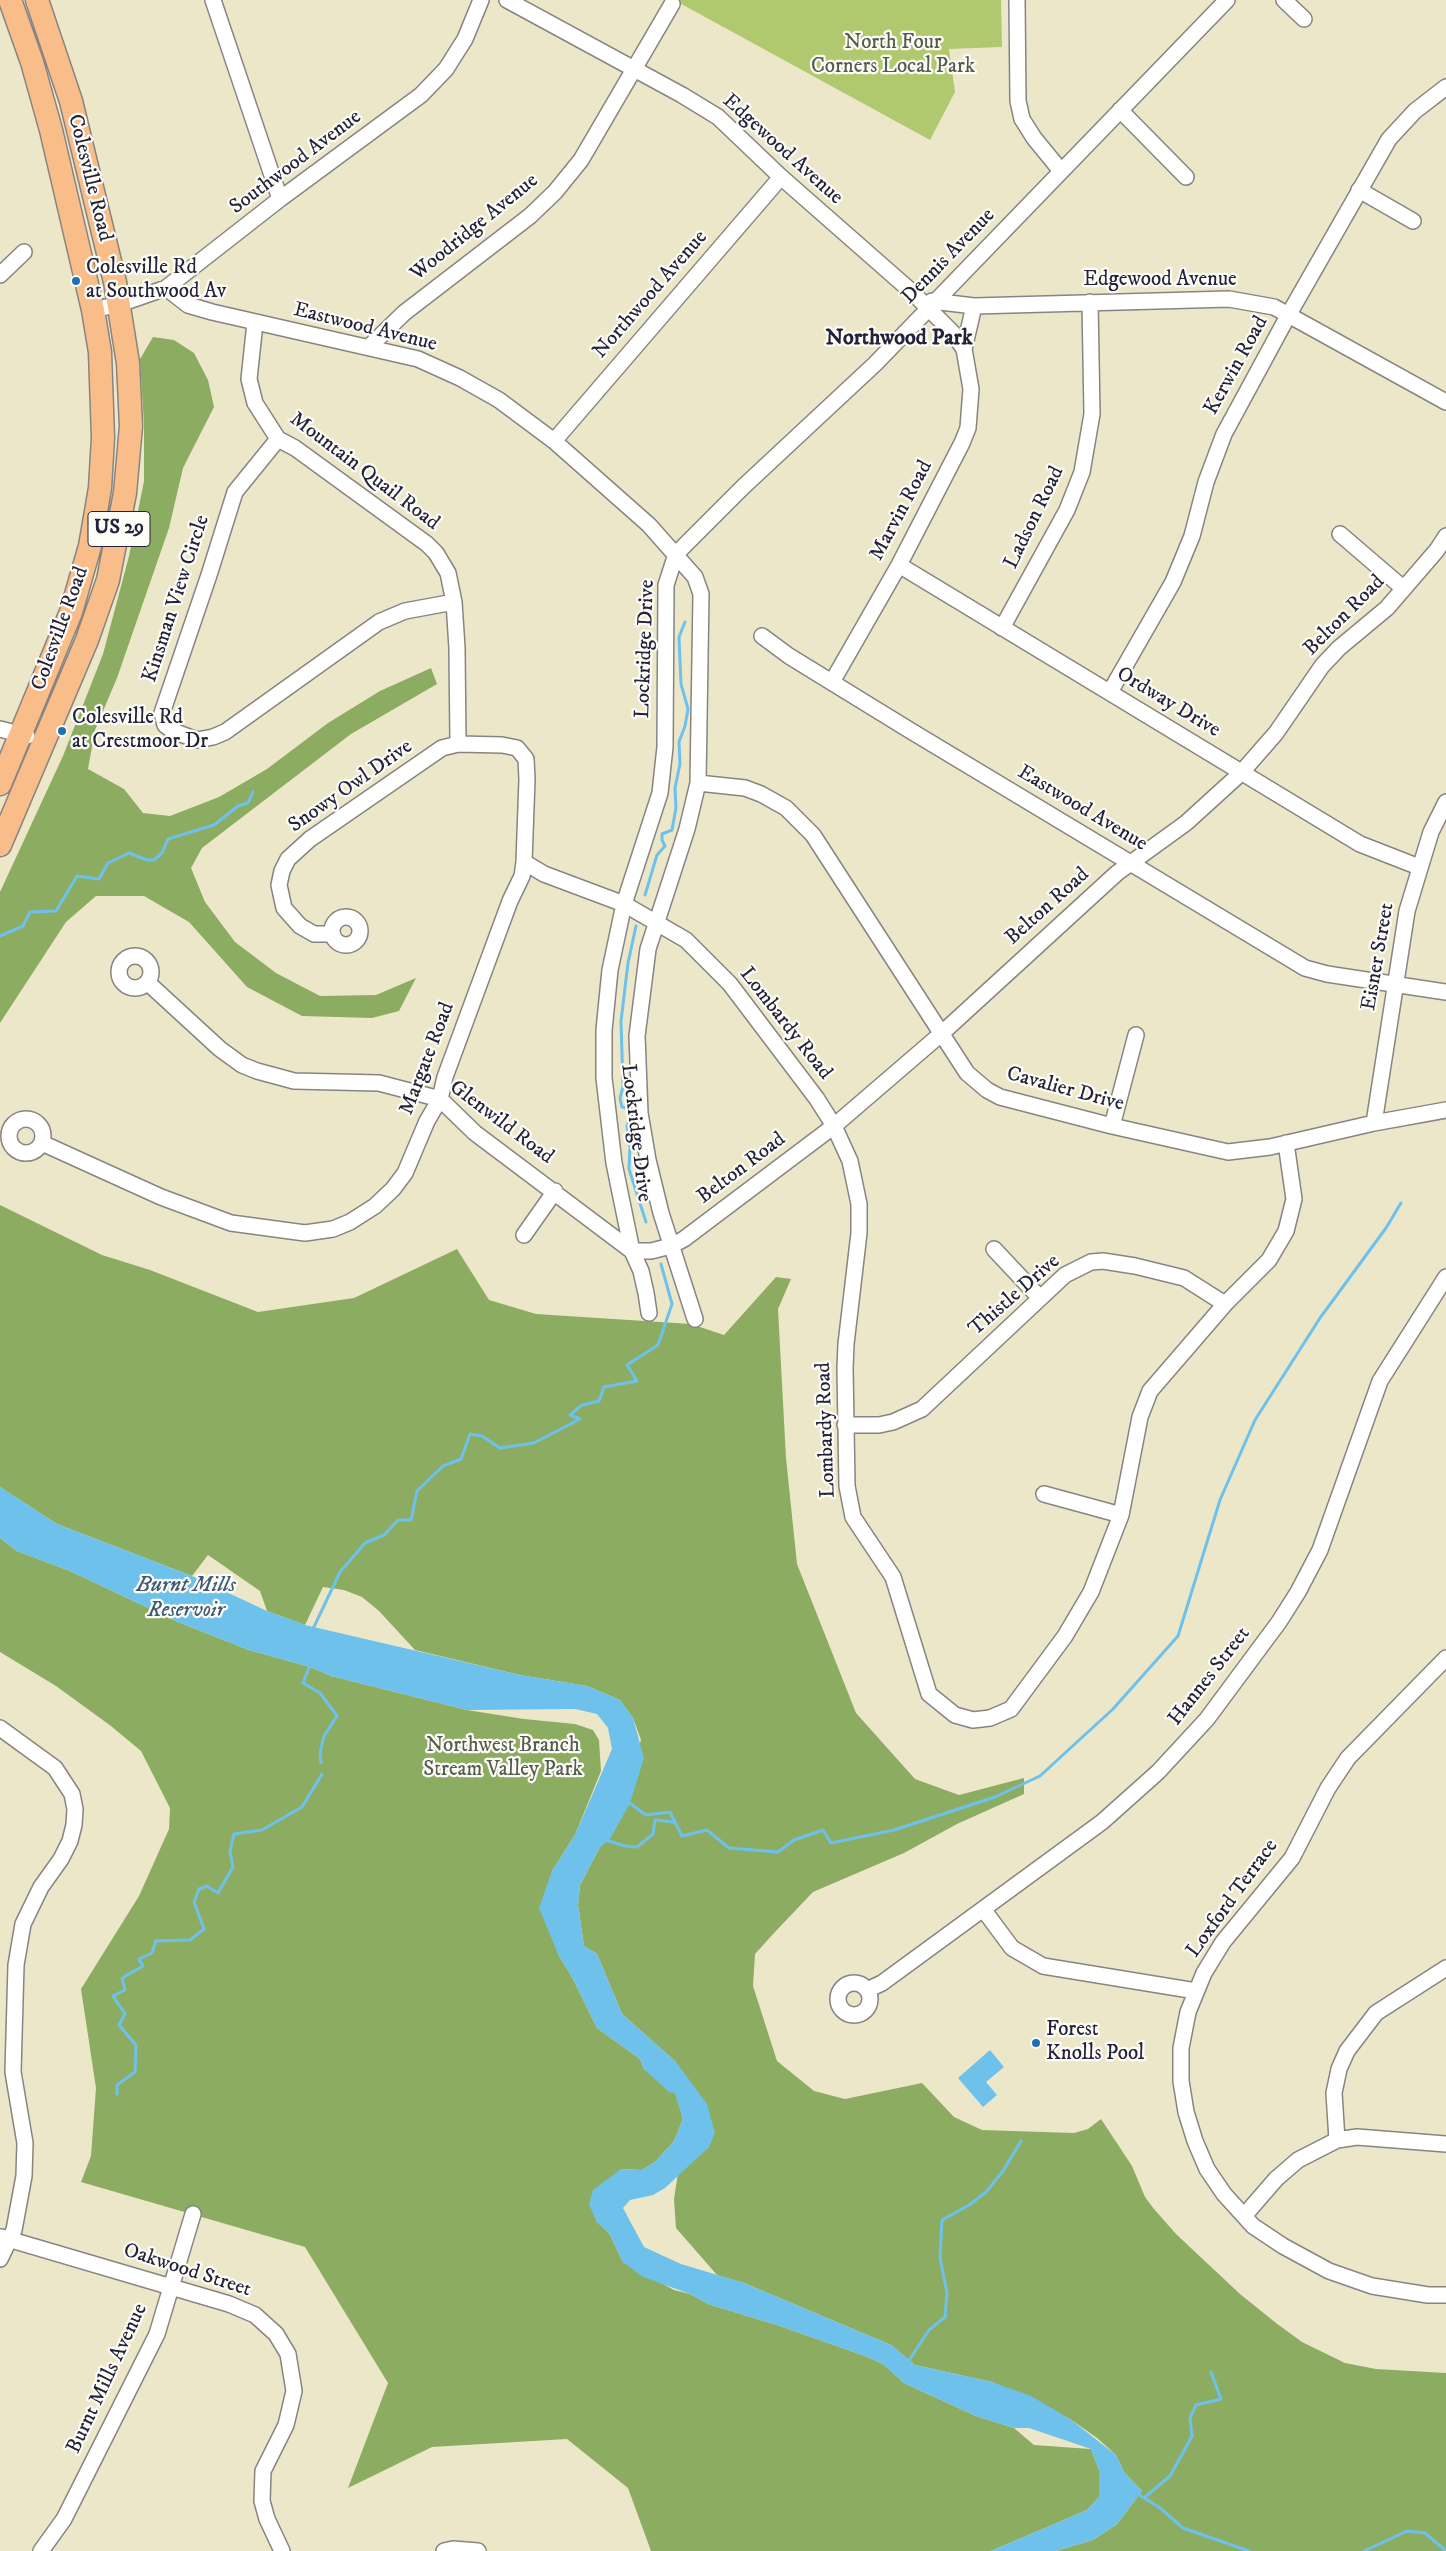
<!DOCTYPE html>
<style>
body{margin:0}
canvas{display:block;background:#ede7ca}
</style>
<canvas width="1446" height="2551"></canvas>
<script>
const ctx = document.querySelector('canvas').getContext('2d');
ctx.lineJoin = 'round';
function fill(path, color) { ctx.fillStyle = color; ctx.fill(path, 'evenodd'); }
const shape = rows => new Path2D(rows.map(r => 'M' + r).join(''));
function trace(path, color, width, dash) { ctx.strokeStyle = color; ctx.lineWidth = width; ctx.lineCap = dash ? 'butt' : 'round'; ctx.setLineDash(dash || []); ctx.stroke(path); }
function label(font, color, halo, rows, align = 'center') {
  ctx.font = font + ' "IM FELL DW Pica",serif'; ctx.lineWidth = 4.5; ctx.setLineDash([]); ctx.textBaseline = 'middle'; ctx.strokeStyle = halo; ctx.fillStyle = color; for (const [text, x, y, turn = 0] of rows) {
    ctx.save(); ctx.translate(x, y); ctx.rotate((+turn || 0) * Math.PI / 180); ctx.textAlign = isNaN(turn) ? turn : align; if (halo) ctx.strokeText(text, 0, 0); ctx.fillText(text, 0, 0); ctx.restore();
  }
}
const green = shape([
 [674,0,1001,0,1002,47,949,49,955,92,930,140]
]);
const forest = shape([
 [153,337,174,340,194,353,208,380,214,407,183,468,169,528,117,678,95,730,88,769,124,789,143,813,170,816,219,797,267,769,328,723,380,691,431,668,437,684,351,734,202,848,191,868,205,902,235,942,276,973,320,996,376,995,416,978,399,1011,372,1018,302,1016,247,987,189,922,144,896,96,896,66,922,0,1023,0,892,63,756,103,654,129,556,144,481,144,424,140,359],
 [0,1205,102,1255,150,1270,258,1312,354,1298,457,1249,489,1300,536,1314,691,1324,724,1335,776,1277,791,1279,778,1309,786,1458,797,1564,856,1713,915,1779,959,1795,1024,1778,1024,1794,957,1824,904,1853,813,1892,774,1933,755,1954,753,1986,777,2061,814,2091,845,2099,922,2083,954,2117,982,2130,1074,2133,1088,2129,1101,2119,1132,2166,1145,2197,1154,2209,1176,2234,1240,2294,1276,2323,1302,2342,1345,2363,1376,2369,1446,2373,1446,2551,1055,2551,1093,2540,1117,2524,1142,2491,1124,2472,1116,2455,1097,2438,1070,2419,992,2382,915,2365,891,2345,744,2283,717,2275,676,2228,674,2199,678,2173,709,2147,676,2062,622,2014,597,1954,584,1946,578,1905,580,1885,600,1847,610,1838,641,1740,633,1718,620,1700,587,1686,520,1675,415,1650,379,1611,362,1597,344,1590,323,1587,305,1625,267,1611,260,1591,208,1555,192,1576,57,1524,0,1487],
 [0,1538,17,1551,70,1571,178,1622,249,1650,310,1667,331,1676,467,1710,524,1719,575,1724,593,1730,599,1740,601,1771,575,1835,552,1871,558,1954,573,1979,597,2028,640,2059,644,2069,675,2092,683,2119,674,2141,655,2162,642,2170,621,2169,596,2221,609,2233,623,2262,674,2290,690,2294,708,2304,780,2326,865,2356,883,2364,904,2383,976,2416,1014,2428,1034,2445,1091,2449,1099,2470,1099,2497,1087,2510,991,2551,651,2551,628,2488,567,2439,432,2447,348,2488,388,2383,305,2247,81,2182,91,2156,96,2088,81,1989,139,1896,169,1829,170,1808,141,1751,111,1726,56,1686,0,1652]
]);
const water = shape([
 [0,1487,57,1524,192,1576,267,1611,305,1625,520,1675,587,1686,620,1700,633,1718,644,1758,630,1803,610,1839,600,1847,580,1885,578,1905,584,1946,597,1954,622,2014,676,2062,707,2104,715,2133,709,2147,665,2188,653,2195,630,2200,623,2208,644,2247,681,2264,744,2283,891,2345,915,2365,992,2382,1031,2396,1070,2419,1116,2455,1124,2472,1142,2491,1117,2524,1093,2540,1055,2551,991,2551,1087,2510,1099,2497,1099,2470,1091,2449,1029,2428,1014,2428,976,2416,904,2383,883,2364,865,2356,780,2326,708,2304,690,2294,643,2277,623,2262,609,2233,596,2221,589,2204,593,2190,621,2169,642,2170,655,2162,674,2141,683,2119,675,2093,669,2092,644,2069,640,2059,597,2028,573,1979,558,1954,539,1908,552,1871,575,1835,612,1749,608,1728,597,1714,575,1709,467,1710,331,1676,310,1667,249,1650,178,1622,70,1571,17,1551,0,1538],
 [990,2050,1004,2067,986,2082,997,2095,983,2107,958,2078]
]);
const stream = shape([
 [645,895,657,855,665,846,662,840,662,834,672,830,676,808,675,788,680,764,679,742,685,726,688,709,681,684,679,637,685,622],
 [636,926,628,963,621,1021,623,1087,620,1098,622,1107,633,1109,627,1126,630,1147,629,1169,646,1222],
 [0,936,23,926,30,912,56,911,77,876,99,879,108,863,129,853,147,860,154,860,162,853,168,839,214,825,238,806,248,803,253,792],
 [312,1631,340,1572,365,1543,384,1535,398,1520,411,1520,417,1491,443,1466,461,1459,470,1434,482,1436,500,1448,534,1443,580,1419,570,1415,582,1405,599,1401,604,1387,637,1381,627,1365,658,1345,672,1304,661,1264],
 [310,1665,303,1683,320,1693,337,1716,324,1736,320,1753,321,1763],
 [628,1802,646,1815,670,1812,682,1836,707,1830,729,1848,778,1852,794,1840,823,1830,831,1843,894,1830,995,1797,1040,1776,1113,1709,1178,1636,1220,1500,1255,1420,1320,1318,1386,1228,1401,1203],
 [602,1839,625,1846,637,1847,653,1834,655,1820,675,1822],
 [117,2094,117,2085,135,2072,136,2045,119,2025,125,2014,113,1996,125,1990,122,1978,143,1966,139,1959,152,1953,156,1941,190,1940,204,1929,194,1902,199,1889,207,1886,218,1893,233,1867,230,1851,234,1834,262,1830,302,1807,322,1774],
 [908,2362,929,2330,945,2317,947,2293,940,2258,942,2220,969,2205,986,2192,1003,2171,1021,2141],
 [1136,2493,1159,2507,1183,2528,1249,2551],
 [1145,2497,1170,2476,1192,2436,1190,2418,1196,2405,1221,2399,1211,2372],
 [1364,2551,1407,2531,1425,2533,1446,2551]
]);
const minor = shape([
 [213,0,280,199],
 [507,0,682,95,718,117,781,177,912,292,952,332,964,349,971,389,968,428,962,443,899,565,832,682],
 [1017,0,1018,101,1022,119,1034,138,1061,171],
 [1284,0,1304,19],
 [1120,110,1186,177],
 [1359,190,1413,221],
 [0,275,24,252],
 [166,288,188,305,212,312,418,359,460,378,499,400,554,441,649,525,695,577,701,594,698,783,687,829,648,949,637,1036,640,1113,648,1160,661,1213,695,1319],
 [932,301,974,306,1229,299,1274,307,1446,402],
 [93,310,120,304,166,288,280,199,421,95,446,69,465,39,481,0],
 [255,323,249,379,255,403,278,439,295,448,427,544,436,553,448,573,454,602,457,648,458,744],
 [369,347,404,313,530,216,555,192,581,160,672,4],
 [964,349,974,306],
 [278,439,235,492,209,575,162,713,165,725,173,731,197,740,213,737,225,732,379,622,405,611,454,602],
 [554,441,781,177],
 [1340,534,1403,588],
 [899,565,1360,844,1419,867],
 [1002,628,1067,510,1082,472,1092,414,1090,302],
 [762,636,789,656,911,731,1305,968,1327,974,1446,992],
 [1110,692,1173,582,1192,536,1206,482,1224,434,1289,314,1389,139,1415,111,1446,87],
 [0,729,27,736],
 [698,783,745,788,761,794,786,808,813,835,967,1073,987,1090,1000,1097,1112,1126,1228,1152,1270,1147,1374,1123,1446,1110],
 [524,862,544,874,624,904,686,940,730,984,817,1099,834,1126,850,1161,859,1204,859,1233,846,1344,845,1368,847,1486,853,1517,893,1577,929,1694,955,1715,973,1720,990,1718,1011,1709,1065,1636,1091,1592,1121,1515,1140,1417,1150,1391,1225,1304,1269,1260,1286,1231,1294,1199,1286,1143],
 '332 931a14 14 0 1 1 28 0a14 14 0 1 1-28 0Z',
 '119 972a16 16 0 1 1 32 0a16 16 0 1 1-32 0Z',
 [147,982,220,1049,242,1065,257,1071,294,1081,379,1083,440,1099,475,1133,632,1251],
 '9 1136a17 17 0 1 1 34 0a17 17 0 1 1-34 0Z',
 [1374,1123,1407,911,1431,832,1446,802],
 [1112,1126,1136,1035],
 [42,1143,161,1197,231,1223,305,1233,333,1229,350,1222,375,1206,393,1189,405,1173,427,1121,440,1099,445,1077,510,901,522,876,524,862,527,779,526,759,517,748,502,745,458,744,442,748,310,839,288,859,282,871,279,885,284,908,300,926,314,934,332,934],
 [524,1235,555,1191],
 [994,1249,1040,1298],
 [632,1251,651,1251,671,1246,684,1239,834,1126,941,1034,1117,873,1186,823,1241,773,1276,733,1322,666,1339,648,1387,608,1437,550,1446,536],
 [649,1313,646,1293,641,1271,632,1251,614,1163,604,1078,604,1030,610,970,624,904,660,793,665,747,666,585,676,554,743,487,875,364,1227,0],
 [845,1425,879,1425,893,1422,922,1409,1065,1275,1091,1262,1103,1261,1135,1266,1184,1278,1225,1304],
 [1044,1494,1121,1515],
 [1446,1658,1348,1758,1328,1788,1292,1858,1223,1942,1204,1973,1188,2012,1181,2048,1181,2081,1186,2112,1195,2141,1207,2169,1224,2194,1253,2226,1283,2246,1329,2271,1372,2286,1428,2295,1446,2295],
 [0,1728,55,1768,72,1794,75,1809,74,1825,70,1841,61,1859,41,1887,23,1924,16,1965,13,2072,25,2143,24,2176,14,2230,0,2259],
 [983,1909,1012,1948,1043,1966,1196,1991],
 '838 1999a16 16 0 1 1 32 0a16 16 0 1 1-32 0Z',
 [867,1990,882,1983,1102,1822,1158,1772,1207,1719,1279,1622,1298,1592,1320,1550,1380,1381,1446,1277],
 [1337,2140,1334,2093,1339,2069,1347,2051,1376,2013,1446,1968],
 [1244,2216,1276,2179,1298,2160,1337,2140,1357,2137,1446,2144],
 [1,2237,229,2304,255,2315,276,2334,288,2354,294,2391,286,2425,263,2471,262,2501,267,2519,282,2551],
 [41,2551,64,2519,157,2334,193,2214],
 [444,2551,453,2549,478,2551]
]);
const highway = shape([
 [0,784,71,612,90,546,100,488,103,438,100,352,93,310,51,130,32,62,10,0],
 [0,845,87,640,108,580,125,493,131,426,128,363,115,282,71,101,37,0]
]);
const markers = [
 [76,281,5,"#1f6fb2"],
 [62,731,5,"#1f6fb2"],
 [1036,2043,5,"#1f6fb2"]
];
const shields = [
 [119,529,62]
];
const shieldNames = [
 ["US 29",119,529]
];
const parkNames = [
 ["North Four",893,44],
 ["Corners Local Park",893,68],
 ["Northwest Branch",503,1747],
 ["Stream Valley Park",503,1771]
];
const streetNames = [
 ["Edgewood Avenue",782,150,42],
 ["Southwood Avenue",296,163,-37],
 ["Colesville Road",89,178,76],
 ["Woodridge Avenue",475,228,-39],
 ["Dennis Avenue",949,257,-46],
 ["Edgewood Avenue",1160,281],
 ["Northwood Avenue",651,295,-49],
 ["Eastwood Avenue",365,328,14],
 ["Kerwin Road",1237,366,-61],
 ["Mountain Quail Road",364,472,37],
 ["Marvin Road",902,511,-62],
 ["Ladson Road",1035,518,-64],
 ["Kinsman View Circle",177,599,-72],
 ["Belton Road",1345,616,-45],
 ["Colesville Road",61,629,-70],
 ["Lockridge Drive",646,649,-88],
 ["Ordway Drive",1168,703,31],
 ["Snowy Owl Drive",351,787,-35],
 ["Eastwood Avenue",1082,809,31],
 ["Belton Road",1048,907,-42],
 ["Eisner Street",1379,957,-80],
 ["Lombardy Road",785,1024,52],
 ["Margate Road",428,1059,-69],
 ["Cavalier Drive",1065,1090,15],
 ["Glenwild Road",501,1123,37],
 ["Lockridge Drive",635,1133,83],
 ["Belton Road",742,1169,-37],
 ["Thistle Drive",1015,1296,-41],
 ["Lombardy Road",827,1430,-92],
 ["Hannes Street",1210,1677,-52],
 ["Loxford Terrace",1233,1899,-54],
 ["Oakwood Street",187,2271,18],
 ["Burnt Mills Avenue",108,2379,-65]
];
const poiNames = [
 ["Colesville Rd",86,269],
 ["at Southwood Av",86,293],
 ["Colesville Rd",72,719],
 ["at Crestmoor Dr",72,743],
 ["Forest",1046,2031],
 ["Knolls Pool",1046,2055]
];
const neighbourhoodNames = [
 ["Northwood Park",899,339]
];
const waterNames = [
 ["Burnt Mills",186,1586],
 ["Reservoir",186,1611]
];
fill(green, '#b0c96e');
fill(forest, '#8cad61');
fill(water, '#6ec1ea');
trace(stream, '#6ec1ea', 3);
trace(minor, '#888482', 18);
trace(highway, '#888482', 25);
trace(minor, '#fff', 15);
trace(highway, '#f8bd89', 22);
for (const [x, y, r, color] of markers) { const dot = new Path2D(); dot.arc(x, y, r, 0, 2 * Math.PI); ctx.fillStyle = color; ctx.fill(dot); trace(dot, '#fdfcf7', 2); }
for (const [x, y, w] of shields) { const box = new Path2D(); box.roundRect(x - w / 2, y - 17.5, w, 35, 4); ctx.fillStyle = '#fdfcf7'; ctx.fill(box); trace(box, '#22223b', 1); }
label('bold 20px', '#22223b', null, shieldNames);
label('21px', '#545c4d', '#fdfcf7', parkNames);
label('21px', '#22223b', '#fdfcf7', streetNames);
label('21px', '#22223b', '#fdfcf7', poiNames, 'left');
label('bold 22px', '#22223b', '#fdfcf7', neighbourhoodNames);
label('italic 22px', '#3d5a78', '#fdfcf7', waterNames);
</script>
